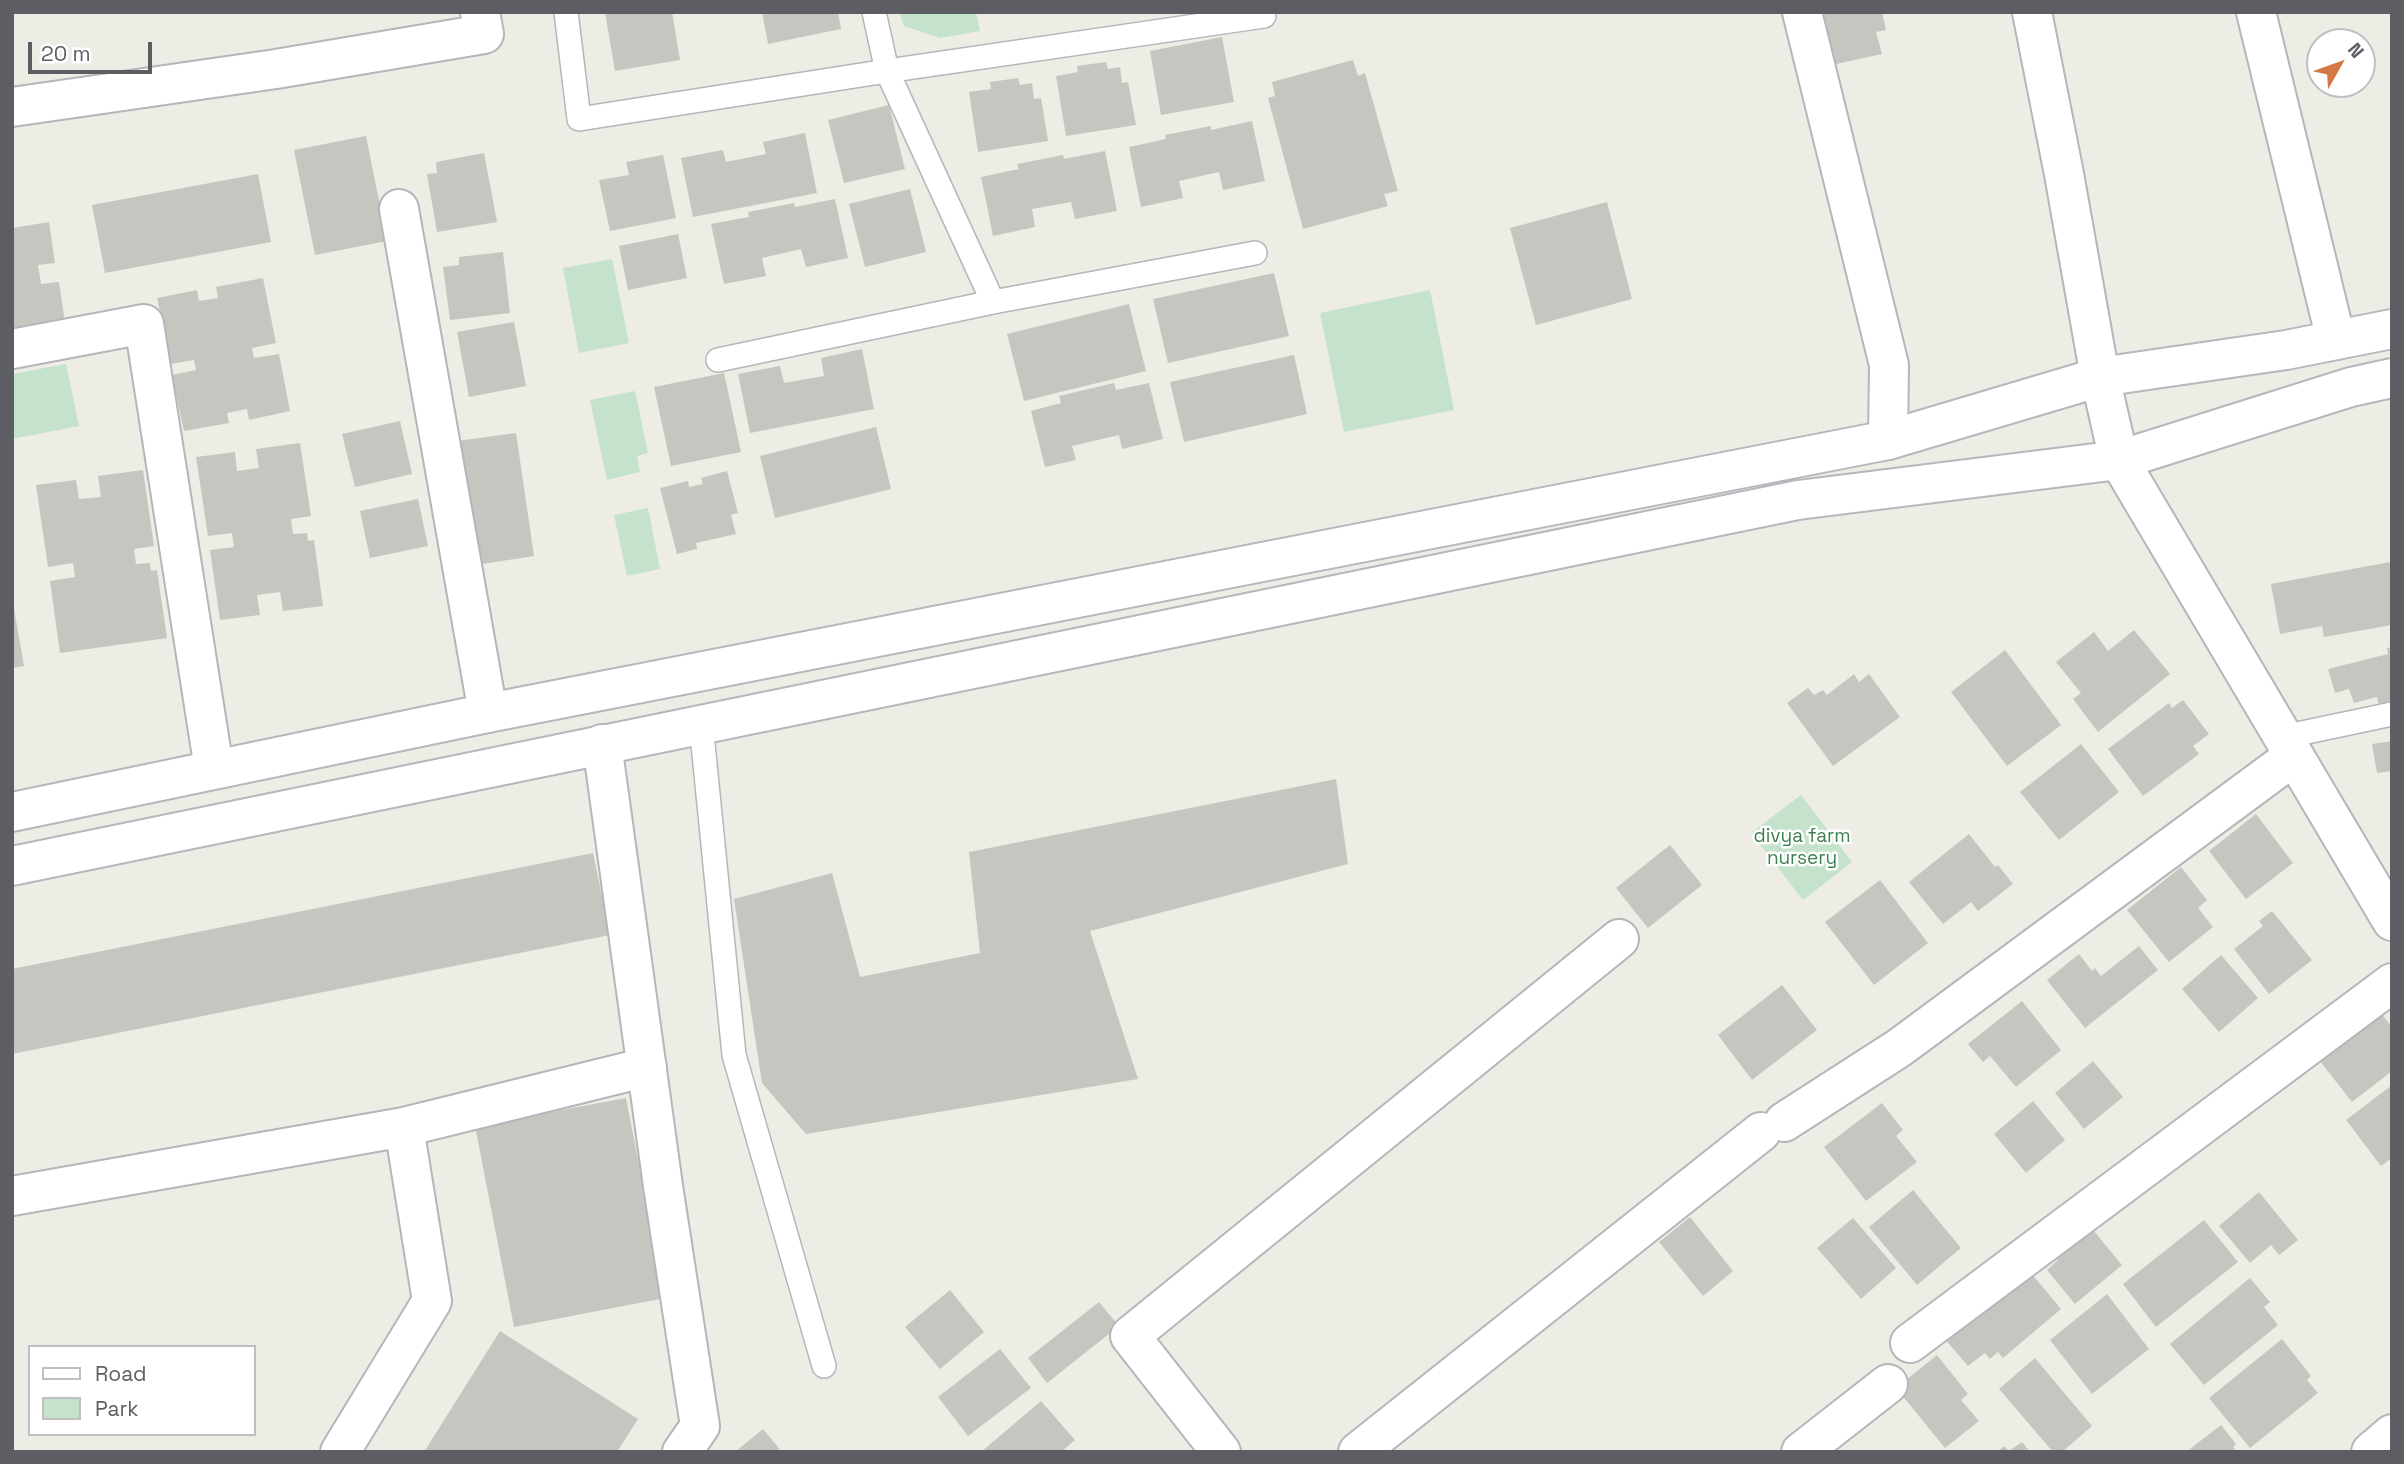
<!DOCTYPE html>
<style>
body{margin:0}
#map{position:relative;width:2404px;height:1464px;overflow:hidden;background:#edede5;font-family:"Space Grotesk",sans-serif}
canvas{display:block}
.frame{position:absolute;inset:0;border:14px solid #5d5e64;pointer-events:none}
.legend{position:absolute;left:28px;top:1345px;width:228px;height:91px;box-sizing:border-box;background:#fff;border:2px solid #bebfc1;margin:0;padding:9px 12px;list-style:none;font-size:21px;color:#5d5e64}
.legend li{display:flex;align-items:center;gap:14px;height:35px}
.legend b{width:35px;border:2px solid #bebfc1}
.north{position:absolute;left:2306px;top:28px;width:70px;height:70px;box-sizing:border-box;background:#fff;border:2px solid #bebfc1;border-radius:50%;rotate:50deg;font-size:19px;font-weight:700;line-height:28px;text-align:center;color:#5d5e64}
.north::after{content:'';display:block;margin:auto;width:24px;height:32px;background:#d57944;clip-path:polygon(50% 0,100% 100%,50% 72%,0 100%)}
.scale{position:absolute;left:28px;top:42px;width:124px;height:32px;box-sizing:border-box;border:4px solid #5d5e64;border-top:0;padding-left:9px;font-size:21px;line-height:24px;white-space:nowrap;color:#5d5e64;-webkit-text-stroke:5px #fff;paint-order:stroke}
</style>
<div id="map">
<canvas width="2404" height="1464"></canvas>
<div class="frame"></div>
<ul class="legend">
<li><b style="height:9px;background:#fff"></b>Road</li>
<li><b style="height:19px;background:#c5e2cd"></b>Park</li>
</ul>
<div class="north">N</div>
<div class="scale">20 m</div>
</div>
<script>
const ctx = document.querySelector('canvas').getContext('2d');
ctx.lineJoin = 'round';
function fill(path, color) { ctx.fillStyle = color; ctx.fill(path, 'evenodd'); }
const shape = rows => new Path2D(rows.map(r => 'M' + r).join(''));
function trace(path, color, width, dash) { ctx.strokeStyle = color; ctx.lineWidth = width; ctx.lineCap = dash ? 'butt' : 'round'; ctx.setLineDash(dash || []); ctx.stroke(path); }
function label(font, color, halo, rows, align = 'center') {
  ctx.font = font + ' "Space Grotesk",sans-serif'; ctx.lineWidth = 5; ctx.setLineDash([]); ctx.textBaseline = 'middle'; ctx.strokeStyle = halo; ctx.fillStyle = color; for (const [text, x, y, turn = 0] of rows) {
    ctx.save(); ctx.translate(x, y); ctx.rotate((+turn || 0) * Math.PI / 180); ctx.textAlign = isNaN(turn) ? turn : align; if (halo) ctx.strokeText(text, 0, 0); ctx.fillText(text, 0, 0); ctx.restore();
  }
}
const green = shape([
 [899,12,976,12,980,31,940,38,904,26],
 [612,259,629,343,579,353,563,268],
 [1430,290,1454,410,1344,432,1320,313],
 [66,364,79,426,12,439,12,374],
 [635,391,648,453,637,456,640,472,607,480,590,400],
 [648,508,660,569,627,576,614,515],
 [1801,795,1852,862,1803,900,1751,833]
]);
const building = shape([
 [605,12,672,12,680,60,615,71],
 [762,12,838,12,841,29,768,44],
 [1815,12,1882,12,1886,30,1876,32,1882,54,1827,66],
 [1222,37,1234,102,1161,115,1150,51],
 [1353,60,1358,76,1365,73,1398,191,1384,194,1388,206,1303,229,1268,98,1275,96,1272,82],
 [1106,62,1108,69,1120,67,1122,83,1128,82,1136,125,1066,136,1056,76,1078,72,1077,66],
 [1018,78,1020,85,1032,83,1034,99,1041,98,1048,141,978,152,969,92,991,89,990,82],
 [889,105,905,169,844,183,828,120],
 [1252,121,1265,181,1223,190,1219,172,1179,181,1183,198,1141,207,1129,147,1166,139,1165,135,1211,126,1211,130],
 [805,133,817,193,693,217,681,158,723,150,726,162,766,154,763,142],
 [366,136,387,241,315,255,294,150],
 [1105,151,1117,211,1075,219,1071,202,1032,209,1035,227,993,236,981,177,1019,169,1017,164,1063,155,1064,159],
 [484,153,497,222,437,232,427,174,437,173,436,162],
 [663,155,676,218,610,231,599,180,629,175,626,162],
 [258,174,271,242,105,273,92,205],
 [910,189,926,252,865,267,849,204],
 [835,199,848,258,806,267,801,249,762,258,766,276,724,284,711,224,749,217,748,212,794,203,795,207],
 [1607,202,1632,299,1536,325,1510,228],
 [49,222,55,263,38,265,41,284,59,282,65,323,12,331,12,228],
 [678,234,687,278,628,290,619,246],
 [503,252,510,313,450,320,443,267,459,265,459,257],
 [1274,273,1289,336,1168,363,1153,299],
 [263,278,276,343,252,348,254,358,279,354,290,411,249,420,247,409,227,413,229,423,184,431,172,375,196,370,194,360,171,364,157,298,197,290,199,301,218,298,216,287],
 [1129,304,1146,371,1024,401,1007,334],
 [514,322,526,386,469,397,457,332],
 [862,349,874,409,750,433,738,374,780,366,784,383,824,376,821,358],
 [1294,355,1307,414,1184,442,1170,382],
 [724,373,741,452,671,466,654,387],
 [1114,383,1116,390,1149,383,1163,439,1122,449,1119,435,1072,446,1076,460,1045,467,1031,411,1061,403,1059,396],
 [400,421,412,474,355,487,342,434],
 [876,427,891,489,775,518,760,456],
 [516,433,534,556,476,565,457,441],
 [300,443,311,516,291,519,293,534,307,533,308,541,314,540,323,606,283,611,280,592,257,595,260,615,220,620,210,550,234,547,232,533,208,536,196,457,235,452,237,471,259,468,256,449],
 [143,470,154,546,134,549,136,564,150,563,151,571,157,570,167,638,60,653,50,581,75,577,73,563,48,567,36,485,76,480,79,499,101,497,98,476],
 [727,471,738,513,731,515,736,534,696,543,697,549,677,554,660,488,688,481,689,487,703,484,701,478],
 [418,499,428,546,370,558,360,511],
 [2390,562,2392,625,2324,637,2322,626,2280,634,2271,584],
 [12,597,24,666,12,668],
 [2134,630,2170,674,2098,732,2073,699,2081,693,2056,662,2094,632,2108,651],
 [2392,647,2392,713,2381,715,2377,697,2354,703,2349,689,2335,693,2328,669,2388,654,2387,648],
 [2005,650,2061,725,2007,766,1951,692],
 [1854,674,1859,682,1869,674,1900,717,1833,766,1787,703,1808,688,1814,695,1823,690,1827,695],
 [2183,700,2209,734,2193,746,2199,754,2143,796,2108,749,2169,703,2172,708],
 [2392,741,2392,771,2377,773,2372,744],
 [2081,744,2119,792,2059,840,2020,792],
 [1336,779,1348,864,1090,931,1138,1079,806,1134,762,1083,734,899,832,873,860,977,980,953,969,852],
 [2256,814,2293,863,2246,899,2209,851],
 [1969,834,1995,867,1998,865,2013,884,1978,911,1971,902,1943,924,1909,882],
 [1670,845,1702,885,1648,928,1616,888],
 [593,853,610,935,12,1054,12,969],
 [2181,867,2207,900,2198,908,2213,927,2169,962,2127,910],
 [1880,880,1928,943,1874,985,1825,922],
 [2272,911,2312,960,2269,994,2234,949,2263,926,2259,921],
 [2139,946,2158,970,2085,1028,2047,980,2079,954,2092,971,2095,968,2101,976],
 [2221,955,2258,998,2219,1032,2182,989],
 [1782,985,1817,1030,1752,1080,1718,1035],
 [2022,1001,2061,1050,2016,1087,1990,1056,1983,1062,1968,1044],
 [2377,1008,2392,1027,2392,1071,2352,1102,2316,1056],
 [2093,1061,2123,1097,2084,1129,2055,1093],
 [2392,1085,2392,1158,2381,1166,2346,1120],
 [626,1098,665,1298,514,1327,475,1126],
 [2033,1101,2065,1140,2026,1173,1994,1134],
 [1882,1103,1903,1130,1896,1136,1917,1162,1866,1201,1824,1147],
 [1913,1190,1961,1248,1917,1285,1869,1227],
 [2259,1192,2298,1240,2279,1255,2271,1245,2250,1263,2219,1226],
 [1690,1217,1733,1271,1703,1296,1659,1242],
 [1853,1218,1896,1268,1861,1299,1817,1248],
 [2084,1219,2122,1265,2075,1304,2047,1270,2058,1260,2048,1248],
 [2204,1220,2238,1262,2156,1327,2123,1284],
 [2026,1267,2061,1309,2003,1358,1998,1352,1990,1359,1985,1353,1968,1366,1943,1337],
 [2250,1278,2270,1302,2264,1307,2278,1325,2204,1385,2170,1344],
 [950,1290,984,1332,940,1369,905,1327],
 [2107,1294,2149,1349,2092,1394,2050,1340],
 [1099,1302,1119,1326,1047,1383,1028,1358],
 [500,1331,638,1419,617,1452,424,1452],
 [2282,1339,2311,1376,2307,1380,2318,1393,2250,1448,2209,1398],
 [1000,1349,1031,1388,968,1436,938,1397],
 [1937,1355,1968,1394,1961,1400,1979,1421,1945,1448,1896,1388],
 [2035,1358,2092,1426,2062,1452,2053,1452,1999,1389],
 [1041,1401,1075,1440,1061,1452,981,1452],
 [2221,1425,2236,1444,2233,1447,2236,1452,2186,1452],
 [763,1429,782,1452,735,1452],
 [2022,1442,2030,1452,1997,1452,2004,1446,2009,1451]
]);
const service = shape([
 [566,12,579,119,887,71,1264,16],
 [874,12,887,71,993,302],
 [718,360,993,302,1255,253],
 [701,724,734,1055,824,1366],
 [2283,737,2392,714]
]);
const minor = shape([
 [1802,12,1889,365,1888,440],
 [2256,12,2336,340],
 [12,107,276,69,484,34,480,12],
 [399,209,488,713],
 [12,349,144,324,214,769],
 [602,744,663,1186,700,1426,682,1452],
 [1784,1122,1899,1048,2294,756],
 [12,1196,404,1127,647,1067],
 [1910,1343,2392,983],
 [340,1452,432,1301,404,1127],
 [1221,1452,1130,1336,1619,939],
 [1358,1452,1761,1132],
 [1801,1452,1888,1384]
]);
const tertiary = shape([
 [2032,12,2064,174,2100,377,2119,460,2392,921],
 [2371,1452,2392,1434]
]);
const secondary = shape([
 [12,812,488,713,1888,440,2100,377,2286,350,2392,329],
 [12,866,1798,500,2119,460,2351,387,2392,378]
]);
const parkNames = [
 ["divya farm",1802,837],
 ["nursery",1802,859]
];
fill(green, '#c5e2cd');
fill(building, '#c6c6c0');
trace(service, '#b5b5ba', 26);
trace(minor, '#b5b5ba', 42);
trace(tertiary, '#b5b5ba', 42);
trace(secondary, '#b6b7bd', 42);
trace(service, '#fff', 23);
trace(minor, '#fff', 38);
trace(tertiary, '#fff', 38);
trace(secondary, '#fff', 38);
label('19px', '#3f8055', '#fff', parkNames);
</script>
